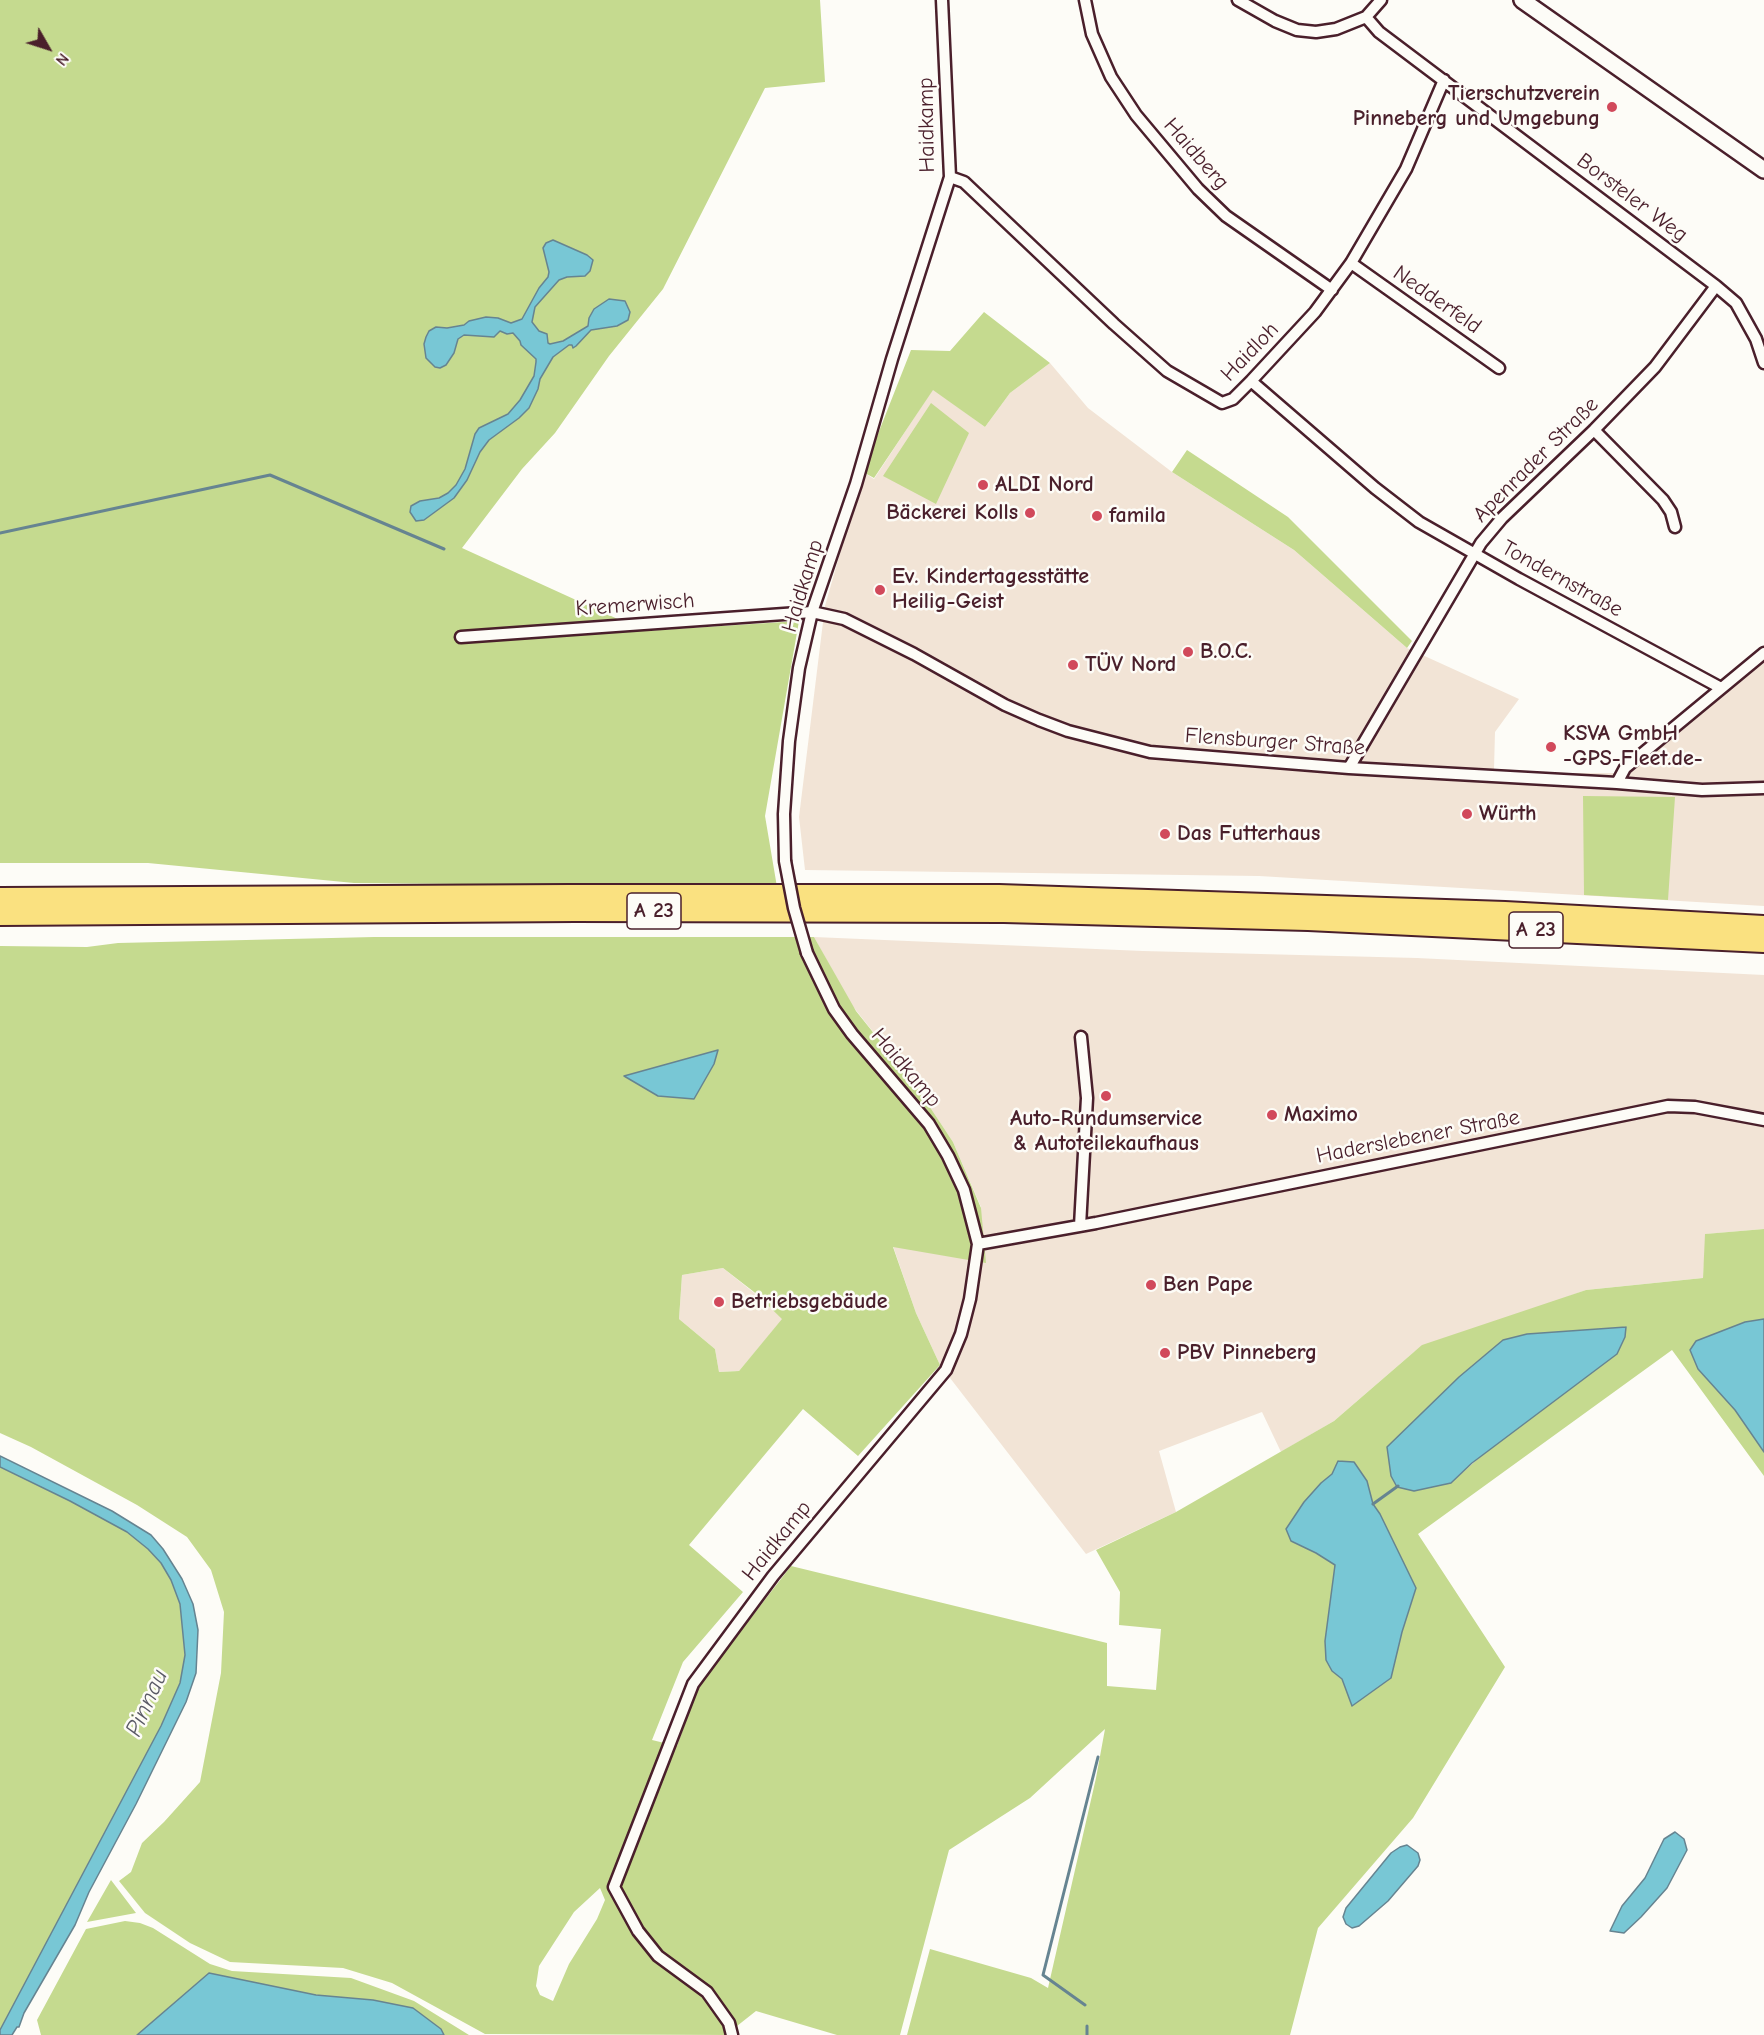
<!DOCTYPE html>
<meta charset="utf-8">
<style>
body{margin:0}
#map{position:relative;width:1764px;height:2035px;overflow:hidden;background:#fdfcf7;font-family:"Comic Neue",sans-serif}
canvas{display:block}
.north{position:absolute;left:18px;top:18px;width:60px;height:60px;-webkit-text-stroke:4px #fdfcf7;paint-order:stroke;rotate:129deg;font-size:16px;font-weight:700;line-height:24px;text-align:center;color:#4a1f2b}
.north::after{content:'';display:block;margin:auto;width:21px;height:27px;background:#4a1f2b;clip-path:polygon(50% 0,100% 100%,50% 72%,0 100%)}
</style>
<div id="map">
<canvas width="1764" height="2035"></canvas>
<div class="north">N</div>
</div>
<script>
const ctx = document.querySelector('canvas').getContext('2d');
ctx.lineJoin = 'round';
function fill(path, color) { ctx.fillStyle = color; ctx.fill(path, 'evenodd'); }
const shape = rows => new Path2D(rows.map(r => 'M' + r).join(''));
function trace(path, color, width, dash) { ctx.strokeStyle = color; ctx.lineWidth = width; ctx.lineCap = dash ? 'butt' : 'round'; ctx.setLineDash(dash || []); ctx.stroke(path); }
function label(font, color, halo, rows, align = 'center') {
  ctx.font = font + ' "Comic Neue",sans-serif'; ctx.lineWidth = 5; ctx.setLineDash([]); ctx.textBaseline = 'middle'; ctx.strokeStyle = halo; ctx.fillStyle = color; for (const [text, x, y, turn = 0] of rows) {
    ctx.save(); ctx.translate(x, y); ctx.rotate((+turn || 0) * Math.PI / 180); ctx.textAlign = isNaN(turn) ? turn : align; if (halo) ctx.strokeText(text, 0, 0); ctx.fillText(text, 0, 0); ctx.restore();
  }
}
const built = shape([
 [1050,363,1088,408,1172,472,1294,550,1407,648,1519,699,1495,732,1494,769,1569,773,1630,773,1764,662,1764,906,1259,876,805,870,799,817,825,606,863,472,874,479,933,389,985,427,1010,393],
 [814,937,1143,951,1417,958,1764,975,1764,1229,1706,1234,1703,1278,1586,1290,1414,1352,1334,1421,1281,1452,1262,1412,1159,1451,1176,1512,1086,1554,940,1365,916,1313,893,1246,981,1207,953,1142,916,1086,851,1004],
 [723,1268,753,1292,783,1319,739,1371,719,1372,715,1349,679,1319,682,1275]
]);
const green = shape([
 [0,0,820,0,825,82,765,88,663,289,609,356,555,433,522,469,462,548,644,631,799,621,765,816,777,887,354,883,148,863,0,863],
 [984,312,1050,363,1010,393,985,427,933,390,874,478,863,472,911,350,950,351],
 [931,403,969,433,936,504,883,476],
 [1187,450,1288,517,1412,641,1407,648,1294,550,1172,472],
 [1583,796,1675,797,1668,900,1584,895],
 [374,937,814,937,856,1011,916,1086,953,1142,981,1208,986,1263,893,1247,916,1313,940,1365,858,1456,803,1409,689,1545,743,1592,683,1662,652,1740,677,1746,699,1685,791,1566,1107,1643,1107,1686,1156,1690,1161,1629,1119,1625,1120,1592,1096,1550,1176,1512,1334,1421,1422,1345,1586,1290,1703,1278,1705,1234,1764,1229,1764,1319,1745,1322,1696,1341,1735,1410,1764,1452,1764,1476,1672,1350,1418,1534,1505,1667,1413,1818,1318,1928,1290,2035,907,2035,930,1949,1031,1978,1048,1988,1096,1778,1105,1729,1030,1798,949,1850,900,2035,837,2035,756,2011,737,2026,731,2035,485,2034,392,1983,343,1968,230,1962,190,1943,145,1913,119,1881,131,1872,142,1843,164,1822,200,1782,221,1673,224,1612,211,1570,187,1537,137,1505,31,1447,0,1433,0,946,87,947,118,943],
 [723,1268,754,1292,782,1319,739,1371,719,1372,715,1349,679,1319,682,1275],
 [1625,1327,1451,1483,1414,1491,1397,1487,1391,1476,1425,1411,1459,1377,1503,1340,1527,1334],
 [1332,1474,1367,1481,1373,1504,1380,1514,1394,1543,1402,1632,1391,1678,1352,1706,1342,1679,1332,1671,1326,1660,1325,1641,1335,1565,1316,1553,1291,1541,1321,1483],
 [600,1888,605,1900,597,1919,569,1964,553,2001,540,1995,536,1986,539,1966,574,1912],
 [0,1467,70,1501,127,1532,148,1549,161,1563,171,1580,180,1604,185,1655,180,1683,161,1726,0,2030],
 [111,1880,136,1913,87,1922],
 [125,1921,140,1923,153,1928,210,1964,232,1971,351,1978,414,2001,469,2035,444,2035,441,2029,412,2008,373,2000,316,1995,209,1973,137,2035,41,2035,37,2020,86,1929]
]);
const water = shape([
 [553,240,587,255,593,260,590,271,585,276,567,277,559,280,535,307,532,322,539,331,547,334,548,343,550,344,563,341,588,326,589,318,594,309,609,299,625,301,630,312,628,320,617,326,591,330,576,346,573,348,572,345,569,345,553,357,540,379,538,389,529,408,519,418,489,440,480,452,467,480,454,498,424,520,416,521,410,512,411,506,420,501,439,498,448,493,456,485,465,469,475,434,479,428,508,414,520,400,534,376,536,362,536,359,521,345,520,341,513,333,507,334,500,331,494,337,464,335,458,339,454,353,446,365,440,368,435,367,426,358,424,344,426,337,429,331,436,327,447,328,464,325,469,321,486,317,498,318,511,323,522,319,539,288,548,277,549,272,543,248,546,243,553,240],
 [718,1050,714,1064,694,1099,658,1096,624,1076,718,1050],
 [1764,1319,1764,1452,1735,1410,1698,1369,1690,1350,1696,1341,1745,1322,1764,1319],
 [1626,1327,1625,1337,1617,1354,1472,1463,1451,1483,1414,1491,1397,1487,1391,1476,1387,1447,1459,1377,1503,1340,1527,1334,1626,1327],
 [0,1456,112,1511,151,1535,163,1549,182,1579,193,1604,198,1630,196,1673,186,1702,136,1804,89,1892,75,1925,24,2013,19,2027,17,2027,12,2035,0,2035,0,2030,161,1726,180,1683,185,1655,180,1604,171,1580,161,1563,148,1549,127,1532,70,1501,0,1467,0,1456],
 [1338,1461,1354,1462,1367,1481,1373,1504,1380,1514,1416,1588,1402,1632,1391,1678,1352,1706,1342,1679,1332,1671,1326,1660,1325,1641,1335,1565,1316,1553,1291,1541,1286,1529,1304,1502,1321,1483,1332,1474,1338,1461],
 [1675,1832,1684,1839,1687,1850,1667,1888,1641,1917,1624,1933,1610,1931,1622,1906,1645,1878,1664,1839,1675,1832],
 [1407,1845,1418,1853,1420,1860,1418,1866,1388,1901,1359,1926,1352,1928,1346,1924,1343,1917,1346,1908,1391,1853,1400,1847,1407,1845],
 [209,1973,316,1995,373,2000,413,2008,441,2029,444,2035,137,2035,209,1973]
]);
const stream = shape([
 [0,533,270,475,444,549],
 [1373,1504,1398,1486],
 [1085,2005,1043,1975,1098,1757],
 [1087,2026,1087,2035]
]);
const street = shape([
 [1085,0,1092,34,1111,77,1136,115,1198,189,1226,216,1332,290],
 [1238,0,1275,21,1297,30,1316,32,1336,29,1366,17,1381,0],
 [1366,17,1379,32,1716,286,1736,303,1756,339,1764,363],
 [950,177,964,182,1114,324,1167,371,1222,403,1233,399,1251,381,1315,312,1351,263,1406,169,1444,80],
 [1351,263,1499,368],
 [1251,381,1375,488,1419,522,1519,579,1721,688],
 [1594,430,1663,500,1671,512,1675,527],
 [461,637,812,612,844,619,914,654,1005,705,1039,720,1068,731,1150,752,1349,768,1617,783,1702,790,1764,788],
 [1349,768,1481,543,1502,518,1594,430,1655,367,1716,286],
 [1617,783,1625,768,1764,653],
 [785,861,784,814,789,741,799,668,812,612,856,484,892,359,950,177,942,0],
 [1080,1226,1087,1098,1081,1037],
 [978,1244,1096,1223,1668,1106,1695,1107,1764,1120],
 [732,2035,729,2023,707,1992,658,1956,638,1931,614,1887,693,1684,773,1576,946,1370,961,1334,970,1299,978,1244,964,1190,948,1156,929,1124,852,1034,834,1009,807,953]
]);
const secondary = shape([
 [1522,0,1764,170]
]);
const highway = shape([
 [0,898,568,895,999,895,1505,912,1764,926],
 [0,915,575,911,1004,912,1308,920,1764,942]
]);
const streetBridge = shape([
 [785,861,794,908,807,953]
]);
const markers = [
 [1612,107,6,"#d1495b"],
 [983,485,6,"#d1495b"],
 [1030,513,6,"#d1495b"],
 [1097,516,6,"#d1495b"],
 [880,590,6,"#d1495b"],
 [1188,652,6,"#d1495b"],
 [1073,665,6,"#d1495b"],
 [1551,747,6,"#d1495b"],
 [1467,814,6,"#d1495b"],
 [1165,834,6,"#d1495b"],
 [1106,1096,6,"#d1495b"],
 [1272,1115,6,"#d1495b"],
 [1151,1285,6,"#d1495b"],
 [719,1302,6,"#d1495b"],
 [1165,1353,6,"#d1495b"]
];
const shields = [
 [654,911,54],
 [1536,930,54]
];
const shieldNames = [
 ["A 23",654,911],
 ["A 23",1536,930]
];
const poiNames = [
 ["Tierschutzverein",1600,94,"right"],
 ["Pinneberg und Umgebung",1600,119,"right"],
 ["ALDI Nord",995,485],
 ["Bäckerei Kolls",1018,513,"right"],
 ["famila",1109,516],
 ["Ev. Kindertagesstätte",892,577],
 ["Heilig-Geist",892,602],
 ["B.O.C.",1200,652],
 ["TÜV Nord",1085,665],
 ["KSVA GmbH",1563,734],
 ["-GPS-Fleet.de-",1563,759],
 ["Würth",1479,814],
 ["Das Futterhaus",1177,834],
 ["Maximo",1284,1115],
 ["Auto-Rundumservice",1106,1119,"center"],
 ["& Autoteilekaufhaus",1106,1144,"center"],
 ["Ben Pape",1163,1285],
 ["Betriebsgebäude",731,1302],
 ["PBV Pinneberg",1177,1353]
];
const streetNames = [
 ["Haidkamp",927,125,-91],
 ["Haidberg",1196,154,49],
 ["Borsteler Weg",1632,198,37],
 ["Nedderfeld",1437,300,35],
 ["Haidloh",1250,352,-46],
 ["Apenrader Straße",1536,460,-45],
 ["Tondernstraße",1562,579,29],
 ["Haidkamp",803,586,-73],
 ["Kremerwisch",635,605,-4],
 ["Flensburger Straße",1275,742,4],
 ["Haidkamp",906,1068,50],
 ["Haderslebener Straße",1418,1137,-11],
 ["Haidkamp",777,1541,-51]
];
const waterNames = [
 ["Pinnau",147,1703,-66]
];
fill(built, '#f2e4d6');
fill(green, '#c5da8f');
fill(water, '#78c7d5');
trace(water, '#668491', 1.5);
trace(stream, '#668491', 3);
trace(street, '#4a1f2b', 15);
trace(secondary, '#4a1f2b', 20);
trace(highway, '#4a1f2b', 24);
trace(street, '#fdfcf7', 10);
trace(secondary, '#fdfcf7', 15);
trace(highway, '#fae180', 20);
trace(streetBridge, '#4a1f2b', 15, []);
trace(streetBridge, '#fdfcf7', 10);
for (const [x, y, r, color] of markers) { const dot = new Path2D(); dot.arc(x, y, r, 0, 2 * Math.PI); ctx.fillStyle = color; ctx.fill(dot); trace(dot, '#fdfcf7', 2); }
for (const [x, y, w] of shields) { const box = new Path2D(); box.roundRect(x - w / 2, y - 18, w, 36, 4.5); ctx.fillStyle = '#fdfcf7'; ctx.fill(box); trace(box, '#4a1f2b', 1.5); }
label('bold 21px', '#4a1f2b', null, shieldNames);
label('bold 22px', '#4a1f2b', '#fdfcf7', poiNames, 'left');
label('22px', '#4a1f2b', '#fdfcf7', streetNames);
label('italic 24px', '#5a5a66', '#fdfcf7', waterNames);
</script>
